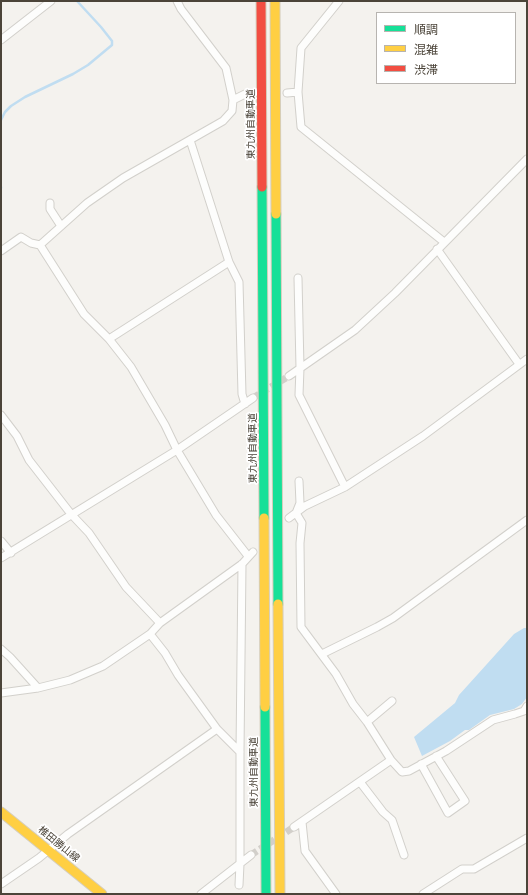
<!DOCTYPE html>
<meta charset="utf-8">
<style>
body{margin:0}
#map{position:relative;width:528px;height:895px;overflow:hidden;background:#f4f2ee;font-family:Commissioner,"Noto Sans JP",sans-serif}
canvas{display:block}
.frame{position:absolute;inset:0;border:2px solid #4b4439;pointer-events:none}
.legend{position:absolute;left:376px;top:12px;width:140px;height:72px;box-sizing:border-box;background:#fff;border:1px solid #b7b4b0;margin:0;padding:5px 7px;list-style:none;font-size:12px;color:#4b4439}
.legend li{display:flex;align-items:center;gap:8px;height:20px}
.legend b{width:20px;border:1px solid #b7b4b0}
</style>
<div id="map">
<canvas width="528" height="895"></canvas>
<div class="frame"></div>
<ul class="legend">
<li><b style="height:5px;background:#16e098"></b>順調</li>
<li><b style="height:5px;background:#ffcf43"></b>混雑</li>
<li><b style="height:5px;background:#f24e42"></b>渋滞</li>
</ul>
</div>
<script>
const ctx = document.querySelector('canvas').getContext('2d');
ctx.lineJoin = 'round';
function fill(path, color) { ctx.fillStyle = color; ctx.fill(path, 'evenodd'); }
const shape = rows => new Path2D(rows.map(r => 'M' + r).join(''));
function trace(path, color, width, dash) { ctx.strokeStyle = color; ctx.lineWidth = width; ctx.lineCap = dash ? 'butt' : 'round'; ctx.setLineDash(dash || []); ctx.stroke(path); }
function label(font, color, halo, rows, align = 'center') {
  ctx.font = font + ' Commissioner,"Noto Sans JP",sans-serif'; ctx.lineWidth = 3.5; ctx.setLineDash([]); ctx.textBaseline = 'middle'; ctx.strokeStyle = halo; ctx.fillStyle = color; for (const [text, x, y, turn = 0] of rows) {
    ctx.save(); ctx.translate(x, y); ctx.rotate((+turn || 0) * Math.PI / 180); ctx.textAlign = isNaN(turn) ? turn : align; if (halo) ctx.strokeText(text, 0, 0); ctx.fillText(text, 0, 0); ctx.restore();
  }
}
const water = shape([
 [524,628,527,628,527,697,522,704,514,709,490,715,469,730,465,730,450,741,422,756,414,737,455,703,459,695,514,634]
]);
const stream = shape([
 [1,120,5,112,11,106,25,97,73,74,88,65,112,45,112,41,101,27,77,1],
 [1,187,1,188]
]);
const streetTunnel = shape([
 [253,398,289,376],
 [251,855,294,827]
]);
const street = shape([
 [339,1,301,48,298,92,301,127,444,242],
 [1,40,51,1],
 [287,93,298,92],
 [233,100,245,94,254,93],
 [190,140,229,262,239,282,242,394,245,404],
 [50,203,50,209,61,226],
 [40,245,87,203,123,178,223,121,232,111,233,100,226,68,181,9,177,1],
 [437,249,519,364],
 [1,251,21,237,31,243,40,245,84,314,109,339,131,367,165,425,177,450,216,515,248,556],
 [298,278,300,368,299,395,345,487],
 [109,339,229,262],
 [289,376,355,330,395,293,527,159],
 [1,415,17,436,29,460,71,514,89,533,126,587,160,623],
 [299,481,300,503,296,513,302,523,300,543,301,627,336,674,353,704,367,722,391,760],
 [289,518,305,506,345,487,423,436,527,359],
 [1,541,11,553],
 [1,558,177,450,253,398],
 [150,634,165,653,178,675,217,729,240,752],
 [1,649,10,657,38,688],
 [322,654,377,627,393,618,527,520],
 [1,693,38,688,70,680,103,666,150,634,160,623,242,564,253,552],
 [367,722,392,701],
 [421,764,448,813,465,801,436,756],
 [360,782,383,812,392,820,404,855],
 [302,822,305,851,336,894],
 [294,827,391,760,402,772,409,771,446,751,493,720,515,714,524,711,527,706],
 [1,884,39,858,68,834,217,729],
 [239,885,240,864,240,752,242,564],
 [201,894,251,855],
 [423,894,462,869,474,869,527,838]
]);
const fast = shape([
 [262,187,264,518],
 [276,214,278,604],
 [265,707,266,894]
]);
const slow = shape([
 [275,1,276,214],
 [264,518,265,707],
 [278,604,280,894],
 [1,812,102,894]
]);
const jam = shape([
 [261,1,262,187]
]);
const streetNames = [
 ["東九州自動車道",251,124,-90],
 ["東九州自動車道",253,448,-90],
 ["東九州自動車道",254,772,-90],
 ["椎田勝山線",59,844,39]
];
fill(water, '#c0ddf1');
trace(stream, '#c0ddf1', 2.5);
trace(streetTunnel, '#d2cfca', 7, [7, 3.5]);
trace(street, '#d2d0cb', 9);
trace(fast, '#d6cebb', 11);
trace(slow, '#d6cebb', 11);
trace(jam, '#d6cebb', 11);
trace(street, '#fdfdfc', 7);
trace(fast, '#16e098', 9);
trace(slow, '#ffcf43', 9);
trace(jam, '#f24e42', 9);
label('10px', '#4b4439', '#fff', streetNames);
</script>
